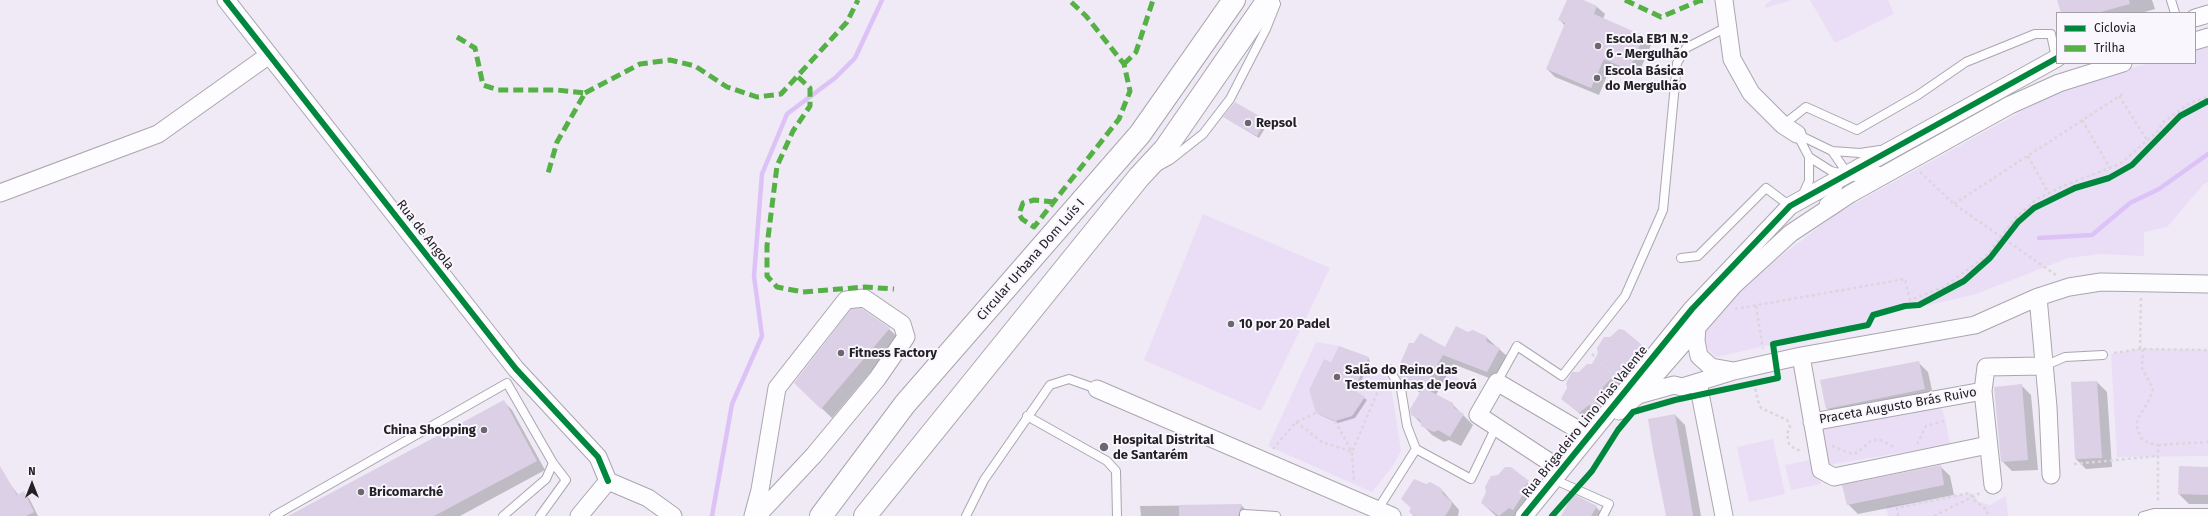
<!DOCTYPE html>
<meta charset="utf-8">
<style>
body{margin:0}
#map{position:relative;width:2208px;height:516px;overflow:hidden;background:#efeaf5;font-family:"Fira Sans",sans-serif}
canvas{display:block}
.legend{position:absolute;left:2056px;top:12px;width:140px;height:52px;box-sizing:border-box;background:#f9f6fd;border:1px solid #a3a0a7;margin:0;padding:5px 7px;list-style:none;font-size:12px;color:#232026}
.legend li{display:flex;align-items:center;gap:8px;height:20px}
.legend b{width:20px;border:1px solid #a3a0a7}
.north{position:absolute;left:12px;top:464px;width:40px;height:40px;-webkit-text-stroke:3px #f9f6fd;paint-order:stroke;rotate:0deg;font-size:11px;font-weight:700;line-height:16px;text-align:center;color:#232026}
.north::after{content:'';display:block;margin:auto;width:14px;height:18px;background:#232026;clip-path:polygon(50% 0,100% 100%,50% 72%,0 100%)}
</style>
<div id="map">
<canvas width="2208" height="516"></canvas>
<ul class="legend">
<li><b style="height:5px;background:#00873e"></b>Ciclovia</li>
<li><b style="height:5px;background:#55b145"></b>Trilha</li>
</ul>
<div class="north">N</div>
</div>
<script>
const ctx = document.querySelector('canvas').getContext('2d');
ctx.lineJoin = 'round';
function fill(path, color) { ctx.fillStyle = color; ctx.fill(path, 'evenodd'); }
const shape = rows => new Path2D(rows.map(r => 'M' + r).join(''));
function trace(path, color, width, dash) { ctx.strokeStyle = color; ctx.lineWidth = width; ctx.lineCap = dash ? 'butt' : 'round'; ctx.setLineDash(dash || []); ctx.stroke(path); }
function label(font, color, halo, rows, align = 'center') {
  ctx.font = font + ' "Fira Sans",sans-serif'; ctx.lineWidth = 4; ctx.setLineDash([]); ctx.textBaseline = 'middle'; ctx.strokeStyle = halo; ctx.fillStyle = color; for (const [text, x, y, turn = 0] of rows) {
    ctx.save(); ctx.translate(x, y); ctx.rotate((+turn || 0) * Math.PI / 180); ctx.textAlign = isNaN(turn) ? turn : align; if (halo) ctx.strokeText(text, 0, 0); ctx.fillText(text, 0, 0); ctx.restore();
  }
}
const green = shape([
 [1772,0,1792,0,1765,8,1766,4],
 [1810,0,1888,0,1894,14,1835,43],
 [2208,46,2208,182,2204,184,2167,227,2144,232,2144,256,2101,254,2068,258,1976,294,1921,307,1872,314,1866,324,1716,357,1704,345,1705,319,1708,312,1836,214,2062,89,2149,63,2195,63,2195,49],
 [1203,214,1330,268,1261,411,1144,360],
 [1316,342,1339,346,1331,362,1324,359,1309,390,1317,413,1335,421,1352,416,1365,397,1354,390,1366,364,1385,372,1391,387,1401,451,1392,467,1372,492,1268,446],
 [2140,349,2208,350,2208,456,2117,457,2111,354],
 [1444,370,1461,380,1454,392,1437,382],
 [1940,404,1945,418,1950,444,1823,466,1817,427],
 [1773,439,1785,494,1749,502,1737,447],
 [1816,459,1821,484,1791,490,1785,465],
 [1973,493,1978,501,1990,505,2006,496,2008,516,1888,516,1886,506]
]);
const shadow = shape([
 [1568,0,1580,0,1597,7,1605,14,1603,19,1643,37,1651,45,1637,77,1611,66,1599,95,1555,77,1547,69,1565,26,1560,20],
 [2058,0,2152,0,2155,9,2141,13,2062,13],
 [1235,103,1268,123,1259,138,1227,119],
 [889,329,899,338,832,418,795,383],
 [1468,333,1486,337,1509,358,1497,381,1453,364,1436,395,1452,404,1473,425,1461,446,1449,440,1444,442,1432,435,1412,414,1420,393,1402,378],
 [1641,345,1651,355,1590,423,1562,398,1579,373],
 [1368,358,1370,361,1356,392,1367,400,1355,418,1338,423,1320,415,1317,412,1332,363],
 [1918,362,1928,372,1934,399,1837,418,1827,408],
 [2097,382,2107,392,2112,467,2086,469,2076,459],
 [2021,385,2031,395,2038,470,2012,471,2002,461],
 [503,401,512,410,545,470,460,516,290,516],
 [1675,415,1685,425,1701,516,1667,516],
 [1940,466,1950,476,1954,495,1858,514,1848,504],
 [1510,468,1538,492,1526,516,1496,516,1482,503,1498,476],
 [2208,468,2208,504,2189,504,2179,494],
 [8,481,19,496,23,493,29,498,38,516,0,516,0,485],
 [1441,489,1459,510,1458,516,1414,516,1410,512],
 [1241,505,1252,516,1141,516,1140,506],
 [1596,507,1605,516,1562,516]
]);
const stream = shape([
 [2039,238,2092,235,2130,203,2159,189,2208,154],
 [712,516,732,404,762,336,754,276,762,174,787,114,835,78,855,58,882,0]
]);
const building = shape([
 [1567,0,1583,0,1597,6,1594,14,1644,36,1629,70,1604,59,1591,88,1546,69,1565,23,1558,20],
 [2057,0,2129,0,2130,4,2097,13,2061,13],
 [1235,102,1266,120,1257,136,1223,117],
 [861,308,890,328,821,409,794,383,851,309],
 [1456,326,1468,332,1473,330,1486,336,1487,342,1500,348,1487,372,1443,355,1424,388,1453,403,1454,408,1464,414,1450,437,1438,430,1434,432,1421,426,1420,420,1411,415,1410,409,1421,391,1401,379,1397,371,1409,343,1414,343,1420,333,1445,347],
 [1619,329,1624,330,1642,345,1635,352,1634,359,1624,372,1620,370,1603,387,1603,394,1593,407,1589,405,1579,413,1561,399,1567,388,1566,383,1572,372,1579,372,1587,364,1592,364,1598,353,1597,348,1604,337,1610,337],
 [1339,346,1369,357,1354,390,1365,397,1352,416,1335,421,1316,413,1309,390,1324,359,1331,362],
 [1919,361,1925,389,1826,409,1820,380],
 [2097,381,2102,458,2075,459,2071,382],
 [2022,384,2028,460,2001,462,1994,387],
 [504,400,537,461,434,516,288,516],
 [1675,414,1687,480,1693,516,1666,516,1653,450,1648,419],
 [1941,465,1944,485,1847,505,1842,485],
 [0,466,17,495,24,491,34,512,26,516,0,516],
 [2179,466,2208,467,2208,495,2178,494],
 [1505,467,1511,467,1529,481,1522,489,1522,496,1513,510,1509,508,1499,516,1481,503,1486,492,1485,487,1491,476,1498,475],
 [1414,479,1426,484,1430,482,1441,488,1443,494,1452,502,1451,507,1445,516,1416,516,1409,512,1411,508,1401,499],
 [1573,494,1597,506,1591,516,1561,516],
 [1242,504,1238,516,1179,516,1179,505]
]);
const path = shape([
 [2119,96,2147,140],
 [2082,120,2110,168],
 [2028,156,2049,194],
 [1920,172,1954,204,2056,275],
 [1954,204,2124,93],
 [1756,306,1763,349],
 [1735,309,1905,279,1910,300,1944,287,1986,256,2017,216,2037,199,2063,186,2120,164,2159,130,2162,123,2190,103,2208,97],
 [2140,349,2141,297],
 [2143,349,2142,368,2153,389,2150,399,2137,420,2137,429,2141,438,2148,443,2158,445,2158,502],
 [2114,353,2140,349,2208,350],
 [1592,354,1617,378],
 [1754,383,1758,401,1761,408,1787,420,1790,427,1787,434,1789,444,1796,450,1801,450],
 [1335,421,1352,452,1354,482],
 [1296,422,1322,442,1352,452,1383,379],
 [1917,444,1926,426,1944,421],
 [2158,445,2208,442],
 [1832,446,1852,454,1858,452,1872,440,1880,440,1894,447],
 [1273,449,1296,422,1316,413],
 [2074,464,2158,456],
 [1898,516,1897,508,1969,493,1976,502,1987,510,1988,516],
 [1934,516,1980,493]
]);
const lane = shape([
 [2171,0,2175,13],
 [1783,125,1806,107,1857,130,1918,95,1966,62,2035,34,2051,34,2056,58],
 [1797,134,1809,157,1831,171,1855,177,1879,171],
 [1797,134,1832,151,1860,153,1880,150],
 [1159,166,1170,160,1203,134,1230,99,1266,29,1276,4],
 [1802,196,1809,181,1809,157],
 [1824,203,1837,191,1843,167,1832,151],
 [1681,258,1698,256,1766,188,1790,206],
 [2044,366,2065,357,2103,355],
 [1389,369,1401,389,1407,426,1416,449],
 [1497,382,1517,346,1562,376,1625,296,1663,210,1677,63,1686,48,1727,27],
 [1027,416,1107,461,1116,471,1117,516],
 [1553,479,1609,504,1603,516],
 [1378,509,1416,449,1471,479,1496,427],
 [274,516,507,383,553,463,546,479,503,516],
 [540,516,566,480,553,463],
 [966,516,984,480,1050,385,1069,379,1097,389],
 [1244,516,1244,514,1276,516],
 [2143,516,2154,513,2208,513]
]);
const street = shape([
 [226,0,516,369,598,457,608,481],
 [1724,0,1732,59,1751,93,1783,125,1797,134],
 [2195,18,2208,14],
 [2195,41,2208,37],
 [0,193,158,134,269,55],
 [2038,297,2048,407,2051,475],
 [1697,325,1696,341,1699,356,1711,367,1734,371],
 [1801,356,1821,470,1834,477,1988,445],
 [1698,383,1724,516],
 [1097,389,1392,516],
 [1638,395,1674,385,1682,387,1734,371,1801,356,1975,325,2038,297,2069,287,2101,282,2208,284],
 [1619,411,1638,395,1734,285,1791,233,1850,194,2010,105,2059,83,2123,63],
 [1812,422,1983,391],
 [1560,469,1478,415,1497,382,1587,435],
 [608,481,648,498,673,516],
 [1993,485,1983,391,1986,367,2044,366],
 [579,516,608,481],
 [753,516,760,490,777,388,846,300,864,298,902,324,906,337,877,379,814,455,757,516],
 [1524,516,1692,309,1790,206,2057,58]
]);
const highway = shape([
 [821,516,905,404,1140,134,1234,0],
 [865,516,1139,177,1165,149,1268,0]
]);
const quiet = shape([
 [1625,0,1661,17,1699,1,1708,0],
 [457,37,475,48,483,85,498,90,557,90,585,93,557,142,547,177],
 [1124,64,1136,52,1153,0],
 [798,77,810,88,810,106,793,131,777,166,767,246,767,276,777,287,803,292,865,287,894,289],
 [585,93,640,64,670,60,695,66,727,87,757,97,781,94,847,22,858,0],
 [1054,202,1034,200,1023,203,1019,214,1022,219,1034,227,1119,119,1130,91,1124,64,1086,16,1069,0]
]);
const cycleway = shape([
 [226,0,516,369,598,457,608,481],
 [1524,516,1692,309,1790,206,2057,58],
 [1552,516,1592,471,1618,430,1633,412,1675,400,1778,378,1773,344,1868,325,1873,315,1905,306,1919,305,1964,281,1990,258,2018,222,2034,208,2075,188,2109,178,2132,165,2180,116,2208,101]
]);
const markers = [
 [1598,46,4,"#6a676e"],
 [1597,78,4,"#6a676e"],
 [1248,123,4,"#6a676e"],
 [1231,324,4,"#6a676e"],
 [841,353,4,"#6a676e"],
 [1337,377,4,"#6a676e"],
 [484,430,4,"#6a676e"],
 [1104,447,5,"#6a676e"],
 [361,492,4,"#6a676e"]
];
const poiNames = [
 ["Escola EB1 N.º",1606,39],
 ["6 - Mergulhão",1606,54],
 ["Escola Básica",1605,71],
 ["do Mergulhão",1605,86],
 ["Repsol",1256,123],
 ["10 por 20 Padel",1239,324],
 ["Fitness Factory",849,353],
 ["Salão do Reino das",1345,370],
 ["Testemunhas de Jeová",1345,385],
 ["China Shopping",476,430,"right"],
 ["Hospital Distrital",1113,440],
 ["de Santarém",1113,455],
 ["Bricomarché",369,492]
];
const streetNames = [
 ["Rua de Angola",425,235,52],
 ["Circular Urbana Dom Luís I",1031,260,-49],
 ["Praceta Augusto Brás Ruivo",1898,406,-10],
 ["Rua Brigadeiro Lino Dias Valente",1585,422,-51]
];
fill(green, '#eadef7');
fill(shadow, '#0003');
trace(stream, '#dcc2f6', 4.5);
fill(building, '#dbd0e6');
trace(lane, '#aaa6ae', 10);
trace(street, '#aaa6ae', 19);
trace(highway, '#aaa6ae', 24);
trace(path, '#d9d7db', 2.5, [3, 3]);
trace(lane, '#fdfcfe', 8);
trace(street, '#fdfcfe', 17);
trace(highway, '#fdfcfe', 22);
trace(quiet, '#55b145', 5, [10, 5]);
trace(cycleway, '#00873e', 6);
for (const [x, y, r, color] of markers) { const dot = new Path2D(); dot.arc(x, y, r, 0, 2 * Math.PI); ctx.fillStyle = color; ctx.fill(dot); trace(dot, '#f9f6fd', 1.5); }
label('bold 13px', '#232026', '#f9f6fd', poiNames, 'left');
label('13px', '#232026', '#f9f6fd', streetNames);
</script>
